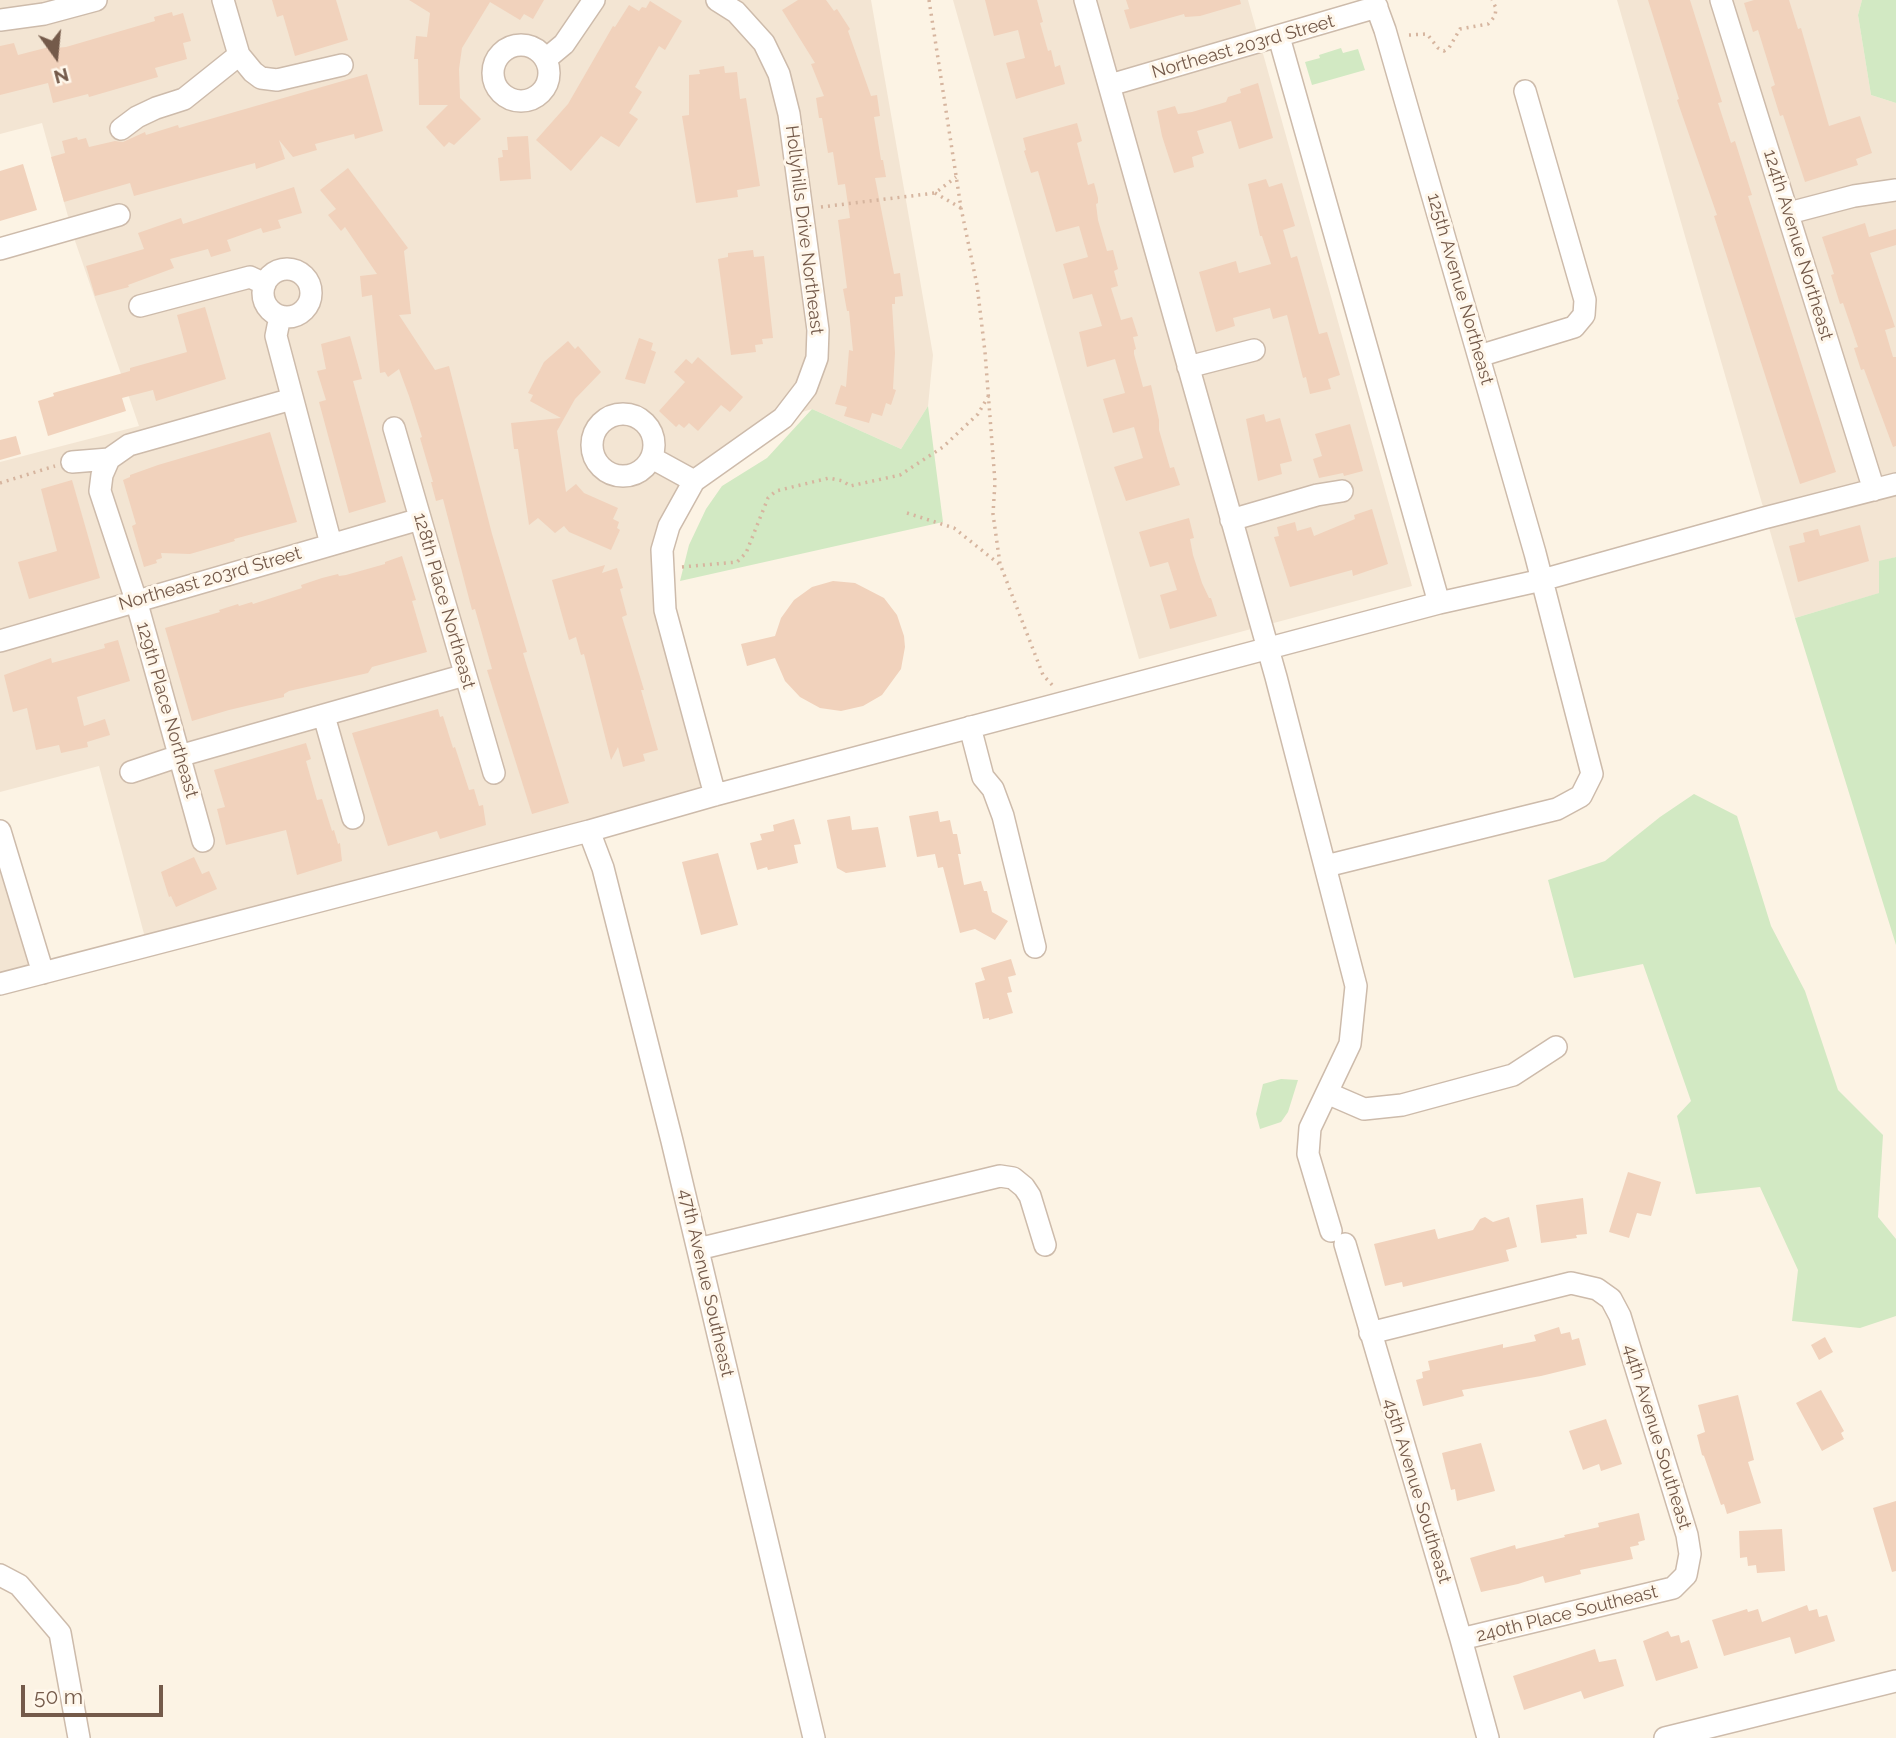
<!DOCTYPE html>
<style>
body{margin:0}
#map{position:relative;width:1896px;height:1738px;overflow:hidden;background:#fcf3e4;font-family:Raleway,sans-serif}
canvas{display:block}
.north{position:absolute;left:21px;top:21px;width:70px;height:70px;-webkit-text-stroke:5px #fff7eb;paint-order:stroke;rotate:165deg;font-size:19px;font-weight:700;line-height:28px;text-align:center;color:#745a4a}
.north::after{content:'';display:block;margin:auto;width:24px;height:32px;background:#745a4a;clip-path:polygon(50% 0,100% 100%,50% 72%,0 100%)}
.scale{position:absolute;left:21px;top:1685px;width:142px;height:32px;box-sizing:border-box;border:4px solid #745a4a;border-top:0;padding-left:9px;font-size:21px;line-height:24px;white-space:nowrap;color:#745a4a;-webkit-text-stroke:5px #fff7eb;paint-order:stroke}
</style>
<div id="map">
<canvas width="1896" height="1738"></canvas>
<div class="north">N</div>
<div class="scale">50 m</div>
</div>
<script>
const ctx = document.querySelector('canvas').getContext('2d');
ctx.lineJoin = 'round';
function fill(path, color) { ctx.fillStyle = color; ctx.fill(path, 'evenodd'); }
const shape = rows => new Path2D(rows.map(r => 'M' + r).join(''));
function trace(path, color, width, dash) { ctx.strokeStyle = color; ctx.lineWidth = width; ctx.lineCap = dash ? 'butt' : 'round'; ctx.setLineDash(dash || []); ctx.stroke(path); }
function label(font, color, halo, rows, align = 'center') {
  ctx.font = font + ' Raleway,sans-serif'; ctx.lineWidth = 6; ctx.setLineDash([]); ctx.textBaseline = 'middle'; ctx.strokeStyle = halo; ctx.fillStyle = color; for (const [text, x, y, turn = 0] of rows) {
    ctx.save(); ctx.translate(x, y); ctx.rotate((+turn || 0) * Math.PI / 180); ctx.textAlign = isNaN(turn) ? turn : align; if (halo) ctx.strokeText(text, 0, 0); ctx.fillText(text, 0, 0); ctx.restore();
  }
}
const residential = shape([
 [0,0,871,0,933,355,928,406,901,449,812,409,783,418,695,481,662,550,715,795,147,945,99,766,0,792,0,462,139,426,74,238,42,123,0,134],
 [953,0,1248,0,1412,586,1139,659],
 [1617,0,1862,0,1858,15,1871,95,1896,103,1896,557,1879,562,1880,593,1795,618],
 [0,831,43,973,0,984]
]);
const green = shape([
 [1862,0,1896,0,1896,103,1871,95,1858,15],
 [1341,48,1343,53,1358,49,1365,70,1312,85,1305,62,1320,58,1319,55],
 [928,406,943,522,680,581,689,545,706,509,722,486,767,458,812,409,901,449],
 [1896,557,1896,945,1795,618,1879,593,1879,561],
 [1694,794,1737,816,1771,926,1805,991,1838,1090,1883,1135,1878,1217,1896,1239,1896,1316,1860,1328,1792,1321,1798,1270,1760,1187,1696,1194,1677,1116,1691,1101,1643,964,1574,978,1548,880,1605,861,1660,817],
 [1281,1079,1298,1080,1288,1112,1281,1122,1260,1129,1256,1114,1263,1084]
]);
const building = shape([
 [272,0,336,0,348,40,295,56,283,15,277,17],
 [409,0,544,0,533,19,524,14,520,20,490,2,462,48,459,69,460,98,481,119,454,145,449,142,444,147,426,127,448,105,419,105,418,59,414,59,416,36,427,37,430,13],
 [798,0,826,0,834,11,837,9,850,29,848,31,871,96,877,95,880,116,874,117,881,160,883,160,886,177,875,178,894,274,900,273,903,296,895,297,895,304,892,304,895,353,893,389,896,390,891,405,886,403,882,416,872,413,869,423,844,416,847,407,835,404,841,385,846,387,849,350,853,351,849,311,847,311,843,289,847,288,838,220,850,218,845,184,838,185,833,152,828,153,822,118,819,118,816,98,824,96,811,64,815,63,782,10],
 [985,0,1037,0,1043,22,1040,23,1048,51,1051,50,1055,67,1060,65,1065,84,1016,99,1006,63,1025,58,1018,30,994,36],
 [1126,0,1240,0,1241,4,1200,16,1185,17,1184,14,1130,29,1124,10,1129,9],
 [1648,0,1690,0,1722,102,1718,103,1731,143,1735,141,1752,195,1748,196,1836,472,1800,484,1714,216,1717,215,1677,100,1679,99],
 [1754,0,1789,0,1798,29,1801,28,1829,126,1860,116,1872,153,1856,159,1858,165,1805,182,1783,115,1780,116,1771,87,1775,85,1758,30,1753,32,1744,3],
 [650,1,682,21,665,50,659,46,635,87,642,92,629,113,638,119,619,147,601,136,571,171,536,140,568,104,613,26,615,27,629,5,639,11,642,7,646,8],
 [172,12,173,16,183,13,191,41,183,43,187,59,155,68,158,77,89,97,88,94,53,103,48,83,0,95,0,46,14,43,18,55,53,46,54,48,66,47,155,21,154,17],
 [724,66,725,73,737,72,740,99,746,98,760,186,737,190,738,197,696,203,682,116,689,115,689,75,700,74,699,70],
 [367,74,383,131,355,139,354,134,315,144,317,150,293,157,279,140,285,159,256,169,255,163,134,196,130,183,64,202,51,157,65,153,62,141,77,137,78,140,86,138,89,147,115,141,123,142,145,132,146,135,178,125,179,128],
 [1258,83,1273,138,1239,149,1231,121,1197,131,1204,153,1192,157,1194,167,1174,173,1162,136,1157,111,1175,106,1178,114,1192,112,1226,102,1228,97,1241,93,1240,89],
 [1077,123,1082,141,1077,143,1088,185,1094,183,1098,198,1098,203,1096,204,1098,220,1107,251,1113,250,1118,269,1114,271,1118,286,1111,288,1121,320,1132,317,1138,336,1133,337,1136,349,1134,350,1134,354,1143,387,1151,385,1159,420,1159,430,1170,468,1174,467,1180,485,1126,501,1114,467,1143,458,1134,427,1113,433,1103,399,1125,393,1115,359,1087,367,1079,332,1102,326,1092,294,1073,299,1063,264,1088,257,1079,226,1056,232,1038,171,1031,173,1024,151,1026,150,1023,138],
 [528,136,531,179,500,181,498,158,503,157,502,150,508,150,507,137],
 [23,164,37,210,0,221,0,171],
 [348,168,408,248,404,251,411,314,399,315,435,370,449,366,492,534,527,652,523,653,569,803,532,814,487,670,492,669,475,609,472,610,443,499,436,501,431,482,433,482,420,438,422,437,409,396,399,369,388,377,385,372,380,373,372,295,362,297,360,276,377,274,345,227,341,231,328,215,336,209,320,190],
 [1266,179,1269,187,1282,183,1295,226,1283,230,1291,258,1297,256,1319,334,1327,332,1340,375,1328,379,1331,389,1310,394,1306,377,1303,378,1287,315,1273,319,1270,308,1233,318,1235,326,1216,332,1199,272,1236,261,1239,273,1271,264,1262,236,1260,236,1248,184],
 [294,187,302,213,278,220,281,228,263,233,261,228,227,240,231,251,211,257,208,249,170,259,174,268,128,285,129,287,95,296,86,266,144,249,138,233,181,218,183,224],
 [1865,223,1869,237,1896,229,1896,245,1870,253,1895,327,1885,330,1893,357,1896,357,1896,446,1893,447,1864,369,1861,370,1854,348,1858,347,1843,303,1840,304,1831,275,1834,274,1822,237],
 [753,250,754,257,764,256,773,338,762,339,763,344,755,345,756,352,731,355,718,259,728,257,728,253],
 [205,307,226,379,156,401,153,390,122,398,126,411,48,436,38,401,54,396,53,393,130,371,130,368,187,352,177,315],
 [350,336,362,379,353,381,386,502,349,513,319,402,326,400,317,371,326,369,321,344],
 [639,338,653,343,651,350,656,352,645,384,625,379],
 [568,341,575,349,578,346,601,372,575,399,557,431,566,492,576,484,584,493,618,508,613,519,619,522,617,528,620,530,611,550,569,532,564,526,555,533,538,518,529,525,518,449,514,449,511,423,561,418,530,401,533,395,528,393,544,362],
 [698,357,743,397,730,412,721,405,698,431,689,423,684,428,679,424,676,427,659,411,685,382,674,372,686,359,692,364],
 [1264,414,1266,422,1280,418,1292,461,1280,464,1282,474,1258,481,1246,419],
 [1350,424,1363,471,1344,476,1343,473,1319,478,1313,459,1322,456,1315,434],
 [270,432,297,522,234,539,235,541,190,554,161,553,162,558,156,560,157,563,144,567,132,526,136,524,123,480,130,477,130,475,158,465],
 [16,436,21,454,0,460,0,440],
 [72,480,100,578,29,599,18,562,57,551,41,489],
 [1372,509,1388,564,1353,576,1352,570,1290,587,1274,537,1279,536,1277,527,1295,522,1297,531,1311,527,1314,536,1355,519,1354,515],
 [1189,518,1194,538,1190,539,1193,555,1202,583,1209,598,1211,598,1217,616,1170,629,1160,595,1177,590,1168,562,1150,567,1139,532],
 [1860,525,1869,561,1798,582,1789,546,1805,542,1803,533,1818,529,1820,536],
 [402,556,416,600,412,601,427,652,372,667,368,673,289,691,284,694,284,697,229,710,192,721,165,628,220,612,219,610,238,604,239,606,252,602,253,604,302,588,301,585,322,578,338,574,339,576,346,575,385,564,385,562],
 [605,565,602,573,617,568,623,588,620,589,627,615,622,617,644,690,641,690,658,750,643,754,645,761,623,767,618,747,611,760,584,654,581,655,576,637,569,640,552,580],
 [833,581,855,583,884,598,897,615,904,636,905,647,901,669,882,695,863,706,841,711,820,708,800,697,785,681,775,658,747,666,741,644,775,636,781,618,794,600,812,587],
 [118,640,130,681,77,697,84,726,105,719,110,735,87,742,88,747,61,753,59,745,36,750,27,708,13,712,4,675,51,658,52,663,105,648,104,644],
 [438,709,440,717,443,716,453,748,455,747,469,790,474,789,479,806,483,805,486,825,440,839,437,831,388,846,352,733],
 [306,743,311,759,306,761,317,800,322,799,332,831,334,830,338,844,340,843,342,861,297,875,286,830,226,845,217,809,225,807,214,770],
 [938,811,940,822,950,820,953,834,957,834,961,854,958,854,964,885,981,881,984,891,987,891,992,912,1008,921,995,940,975,929,960,933,943,867,938,868,935,854,917,857,909,816],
 [850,816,852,830,878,827,886,867,846,873,837,868,827,820],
 [794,819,801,844,794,845,798,863,768,870,767,867,757,870,750,843,762,840,760,834,774,831,773,825],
 [718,853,738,925,701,935,682,862],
 [194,857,202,874,209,871,217,889,176,907,171,896,169,897,161,872],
 [1011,959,1016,975,1008,977,1012,992,1007,993,1013,1013,989,1020,989,1018,983,1019,975,983,985,980,981,968],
 [1628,1172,1661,1182,1651,1216,1637,1213,1629,1238,1609,1232],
 [1583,1198,1587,1234,1576,1235,1577,1238,1541,1243,1536,1205],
 [1485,1217,1493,1222,1509,1217,1517,1247,1506,1250,1509,1261,1403,1287,1402,1282,1385,1286,1374,1244,1435,1229,1438,1239,1473,1230,1480,1219],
 [1559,1327,1561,1334,1570,1332,1572,1340,1579,1338,1586,1365,1541,1376,1462,1390,1464,1396,1423,1406,1416,1380,1423,1378,1422,1372,1430,1370,1428,1361,1503,1344,1503,1348,1536,1341,1534,1335],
 [1825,1337,1833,1352,1819,1360,1811,1345],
 [1821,1390,1844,1431,1841,1433,1844,1439,1822,1451,1796,1403],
 [1738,1395,1754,1460,1748,1462,1761,1503,1727,1514,1724,1504,1721,1505,1704,1456,1702,1455,1697,1435,1705,1432,1698,1405],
 [1606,1419,1622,1464,1601,1471,1599,1464,1583,1470,1569,1431],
 [1481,1443,1495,1491,1457,1501,1455,1489,1451,1490,1442,1453],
 [1896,1501,1896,1571,1892,1572,1873,1508],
 [1639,1513,1645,1540,1638,1542,1639,1545,1630,1547,1633,1559,1580,1570,1581,1574,1545,1583,1543,1576,1518,1584,1481,1592,1470,1558,1515,1545,1516,1549,1565,1537,1564,1535,1599,1527,1598,1523],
 [1782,1529,1785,1571,1757,1573,1756,1565,1748,1566,1747,1557,1740,1558,1739,1531],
 [1807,1605,1809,1611,1817,1609,1819,1617,1827,1615,1835,1641,1795,1654,1790,1637,1724,1656,1712,1620,1747,1609,1748,1612,1758,1609,1762,1622],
 [1668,1631,1671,1637,1679,1635,1681,1643,1689,1640,1698,1668,1656,1681,1643,1641],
 [1595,1649,1599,1662,1616,1659,1624,1686,1584,1699,1581,1691,1524,1710,1513,1676]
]);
const path = shape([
 [929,0,961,208,977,285,985,352,995,482,993,514,1000,564,1043,675,1054,687],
 [1409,35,1427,34,1438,48,1444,51,1449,48,1460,29,1488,24,1495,16,1496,8,1492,0],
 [935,193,961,208],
 [821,207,935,193,956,177],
 [0,483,55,466],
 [907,513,954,528,999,564],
 [682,567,737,562,746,553,768,498,776,491,829,478,843,481,850,486,900,475,943,447,978,414,989,395]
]);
const minor = shape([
 [223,0,239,55,253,72,261,78,277,80,342,65],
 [1085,0,1276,677,1356,986,1350,1044,1310,1128,1308,1154,1331,1231],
 [1721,0,1874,490],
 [0,20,44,14,96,0],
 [1279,37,1439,603],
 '493 73a28 28 0 1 1 56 0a28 28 0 1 1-56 0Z',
 [546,59,564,44,594,0],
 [1110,85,1377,7],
 [121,129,137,117,156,108,184,99,239,55],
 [1789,213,1854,196,1896,190],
 [0,249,119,215],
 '263 293a24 24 0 1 1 48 0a24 24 0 1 1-48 0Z',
 [140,306,250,277,265,284],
 [280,316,276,336,331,544],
 [1479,356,1574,327,1584,315,1585,300,1525,91],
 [1188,367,1254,350],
 '592 445a31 31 0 1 1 62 0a31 31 0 1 1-62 0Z',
 [394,428,494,773],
 [652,458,694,481],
 [109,459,102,475,100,491,136,600,203,841],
 [72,462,109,459,129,445,292,399],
 [1231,520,1317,495,1342,491],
 [0,641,420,519],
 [324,716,353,818],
 [970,727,983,777,993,789,1003,816,1035,947],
 [131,772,179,756,465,675],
 [715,795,665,610,662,550,669,526,694,481,783,418,806,388,817,358,818,330,789,114,779,74,764,43,736,12,717,0],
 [0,831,43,973],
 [589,831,603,868,672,1141,814,1738],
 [1326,866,1557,809,1581,796,1592,774,1535,553,1385,30,1374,0],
 [0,984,589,831,715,795,1439,603,1542,580,1764,518,1896,484],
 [1327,1093,1364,1109,1402,1105,1513,1075,1556,1047],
 [1345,1244,1461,1639,1488,1738],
 [698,1249,1000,1176,1013,1178,1024,1187,1030,1196,1045,1245],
 [1370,1333,1571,1283,1597,1289,1611,1299,1620,1316,1687,1535,1690,1554,1686,1575,1673,1588,1461,1639],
 [0,1575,19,1585,60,1633,79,1738],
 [1665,1738,1896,1681]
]);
const streetNames = [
 ["Northeast 203rd Street",1243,47,-16],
 ["Hollyhills Drive Northeast",804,230,83],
 ["124th Avenue Northeast",1798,245,73],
 ["125th Avenue Northeast",1460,289,74],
 ["Northeast 203rd Street",210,579,-16],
 ["128th Place Northeast",444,601,74],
 ["129th Place Northeast",167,710,74],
 ["47th Avenue Southeast",706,1283,77],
 ["44th Avenue Southeast",1657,1437,73],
 ["45th Avenue Southeast",1417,1491,73],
 ["240th Place Southeast",1567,1614,-14]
];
fill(residential, '#f3e5d3');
fill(green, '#d2e9c3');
fill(building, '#f1d2bc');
trace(minor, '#cdbbab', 24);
trace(path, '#d6b59f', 3.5, [2, 5]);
trace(minor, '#fff', 21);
label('18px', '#745a4a', '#fff7eb', streetNames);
</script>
